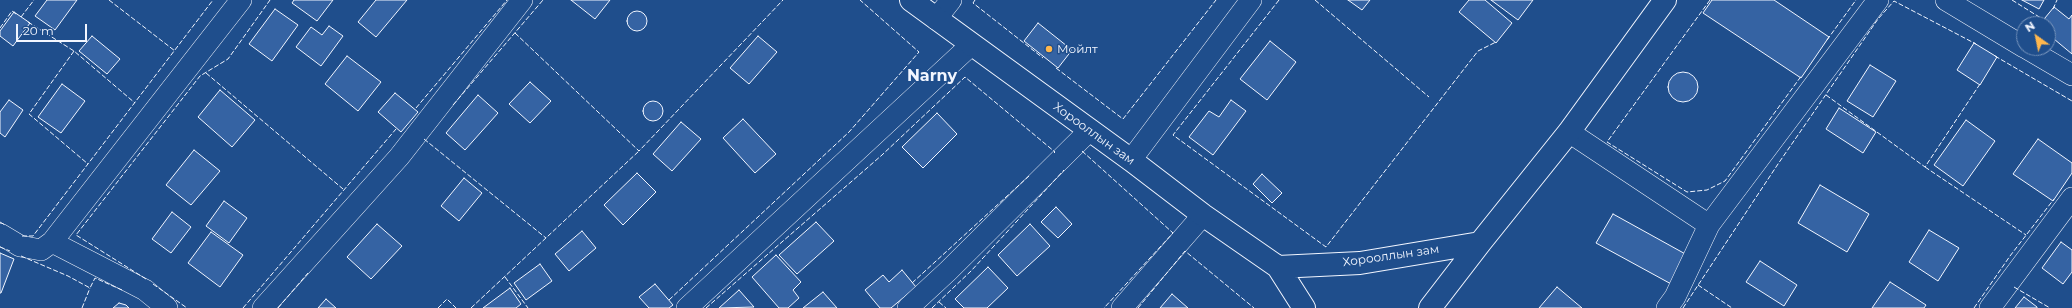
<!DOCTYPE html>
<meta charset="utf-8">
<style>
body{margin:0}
#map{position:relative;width:2072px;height:308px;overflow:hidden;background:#1f4e8c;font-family:Montserrat,sans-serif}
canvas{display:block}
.north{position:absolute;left:2016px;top:16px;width:40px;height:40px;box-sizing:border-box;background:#1f4e8c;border:1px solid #7391ba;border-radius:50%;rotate:327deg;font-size:11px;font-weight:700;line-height:16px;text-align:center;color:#f2f6ff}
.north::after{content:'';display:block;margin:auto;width:14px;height:18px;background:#ffb74d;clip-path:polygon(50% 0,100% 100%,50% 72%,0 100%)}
.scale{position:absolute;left:16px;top:24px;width:71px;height:18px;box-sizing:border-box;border:2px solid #f2f6ff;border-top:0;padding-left:5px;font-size:12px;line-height:14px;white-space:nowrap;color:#f2f6ff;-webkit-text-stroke:3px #1f4e8c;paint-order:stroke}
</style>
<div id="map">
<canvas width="2072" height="308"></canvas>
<div class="north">N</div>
<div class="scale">20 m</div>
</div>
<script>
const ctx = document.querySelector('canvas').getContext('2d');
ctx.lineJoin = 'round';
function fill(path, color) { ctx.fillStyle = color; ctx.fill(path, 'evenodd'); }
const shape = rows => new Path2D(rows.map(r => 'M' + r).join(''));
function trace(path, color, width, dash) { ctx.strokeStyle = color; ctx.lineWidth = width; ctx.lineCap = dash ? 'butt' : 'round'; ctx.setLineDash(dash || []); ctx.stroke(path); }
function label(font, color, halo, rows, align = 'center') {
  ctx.font = font + ' Montserrat,sans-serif'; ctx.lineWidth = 3; ctx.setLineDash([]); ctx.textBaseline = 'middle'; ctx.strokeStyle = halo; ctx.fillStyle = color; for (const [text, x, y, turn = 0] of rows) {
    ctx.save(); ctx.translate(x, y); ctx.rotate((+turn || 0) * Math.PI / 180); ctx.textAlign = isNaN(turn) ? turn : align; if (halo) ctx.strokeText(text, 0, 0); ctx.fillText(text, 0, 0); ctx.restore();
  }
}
const building = shape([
 [47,0,77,0,55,30,35,16,47,0],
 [294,0,333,0,317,21,292,3,294,0],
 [376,0,407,0,376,37,358,22,376,0],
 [571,0,610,0,595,19,571,0],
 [1348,0,1370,0,1362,10,1348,0],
 [1469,0,1485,0,1512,23,1496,43,1459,12,1469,0],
 [1491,0,1533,0,1518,20,1491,0],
 [1712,0,1774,0,1829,37,1801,78,1703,13,1712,0],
 [2022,0,2044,0,2039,9,2022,0],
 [2054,7,2069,19,2072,15,2072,54,2048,34,2048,24,2040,24,2054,7],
 [275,9,298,25,272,61,249,44,275,9],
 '627 21a10 10 0 1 1 20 0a10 10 0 1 1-20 0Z',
 [14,12,30,23,13,46,0,36,0,31,14,12],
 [1038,23,1072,50,1058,68,1024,41,1038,23],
 [329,26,343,36,321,66,296,47,311,27,322,35,329,26],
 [92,36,120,59,107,74,79,51,92,36],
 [758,36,777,52,749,84,730,68,758,36],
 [1270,41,1296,62,1267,100,1240,79,1270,41],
 [1974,43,1997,57,1980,85,1957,70,1974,43],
 [347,56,381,82,358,111,325,84,347,56],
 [1870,65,1896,81,1873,117,1847,101,1870,65],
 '1668 87a15 15 0 1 1 30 0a15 15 0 1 1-30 0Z',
 [530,82,551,101,530,123,509,104,530,82],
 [62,84,85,101,61,133,38,117,62,84],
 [220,90,255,120,232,147,198,117,220,90],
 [395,93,418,112,401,132,378,112,395,93],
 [478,95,498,113,465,150,446,133,478,95],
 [9,100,23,110,5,137,0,133,0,112,9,100],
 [1231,100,1246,111,1213,155,1189,137,1209,111,1219,117,1231,100],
 '643 111a10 10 0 1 1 20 0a10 10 0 1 1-20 0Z',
 [1839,108,1876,132,1863,153,1826,129,1839,108],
 [937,113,957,134,923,168,902,147,937,113],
 [743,119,776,154,755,173,723,138,743,119],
 [1966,120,1995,141,1963,186,1934,165,1966,120],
 [681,122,701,139,672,171,653,154,681,122],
 [2038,139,2072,163,2072,173,2053,201,2013,174,2038,139],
 [194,150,220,171,191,205,166,185,194,150],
 [637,173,656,192,623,225,604,205,637,173],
 [1262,174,1282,193,1272,203,1253,184,1262,174],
 [464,178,482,193,459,221,441,206,464,178],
 [1820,185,1869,214,1847,252,1798,223,1820,185],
 [224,201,247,218,229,243,206,226,224,201],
 [1056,207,1072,224,1058,238,1041,222,1056,207],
 [172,212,191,227,171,253,152,239,172,212],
 [1613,214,1689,256,1673,285,1596,243,1613,214],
 [816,222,834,241,797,274,779,255,816,222],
 [377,224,402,246,371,279,347,257,377,224],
 [1030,224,1050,246,1017,276,998,255,1030,224],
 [1929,230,1959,248,1938,281,1909,262,1929,230],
 [582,231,596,248,569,271,555,254,582,231],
 [211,232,243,255,220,287,188,263,211,232],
 [2061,242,2072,250,2072,272,2063,284,2042,268,2061,242],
 [0,253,14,259,1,293,0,293,0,253],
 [776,255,801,282,793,290,799,298,788,308,779,308,752,277,776,255],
 [1760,261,1797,285,1784,306,1746,282,1760,261],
 [540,264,552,281,526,300,514,283,540,264],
 [988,267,1008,288,987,308,964,308,955,299,988,267],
 [902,270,916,287,891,308,880,308,865,290,883,275,889,282,902,270],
 [1890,282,1926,305,1924,308,1872,308,1890,282],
 [655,284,673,305,669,308,649,308,639,297,655,284],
 [1557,287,1582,308,1539,308,1557,287],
 [510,288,521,304,516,308,483,308,510,288],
 [739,290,754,307,719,308,739,290],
 [823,292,837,308,803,308,823,292],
 [1172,294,1188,308,1160,308,1172,294],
 [2024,297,2037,307,2037,308,2015,308,2024,297],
 [326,299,336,308,318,308,326,299],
 [119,303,126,305,129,308,113,308,119,303]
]);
const street = shape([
 [1946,0,2024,47],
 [936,19,951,0],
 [2026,48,2072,75],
 [1569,132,1709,225,1878,0],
 [1131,160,1251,0],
 [0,234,20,246,41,250,52,242,145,290,167,308],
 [52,242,241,0],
 [263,308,399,157,522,0],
 [687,308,971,45],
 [908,308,948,271,1090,130],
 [1122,308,1203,215],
 [1667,308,1675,297,1709,225],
 [1990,308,2072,198]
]);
const secondary = shape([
 [911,0,1131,160,1203,215,1278,267,1304,308],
 [1278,267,1360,263,1480,243],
 [1430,308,1480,243,1569,132,1665,0]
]);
const fence = shape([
 [109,0,175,51],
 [975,0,973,3,1043,58],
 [1279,0,1173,135,1326,247,1478,51,1496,42],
 [1315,0,1429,97],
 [1710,0,1607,142,1687,192,1707,190,1725,181,1802,75],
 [2012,0,2044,20,2045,18],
 [2053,9,2057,0],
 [21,17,34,0],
 [28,22,74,51,135,103],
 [0,28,12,11,16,14],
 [515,33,639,151,783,0],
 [1827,40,1856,0],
 [74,51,29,114,88,164],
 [1995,56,2072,101],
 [1056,68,1123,119,1216,0],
 [206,73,343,189],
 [1826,95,1925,167,1980,84],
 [453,105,543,0],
 [416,108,507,0],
 [424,139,546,238],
 [1082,151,1173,233,1104,308],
 [1925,167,2026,235],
 [0,222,5,225],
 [22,236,33,236,213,0],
 [0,247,10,251],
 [21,256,68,276,90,288,95,278,122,290],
 [505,277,528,308],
 [146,279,76,235,200,76,228,59,270,0],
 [912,283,1029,176],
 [153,284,187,308],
 [1698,285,1732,308],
 [2014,287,2050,308],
 [669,300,849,132,919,52,860,0],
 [939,302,946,308],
 [82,308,90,288],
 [243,308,396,129],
 [278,308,308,273],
 [438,308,447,299,456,308],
 [471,308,639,151],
 [706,308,882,155,965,77,1055,152,1054,153],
 [932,308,971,271,1064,170],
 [1138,308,1185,251,1254,308],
 [1683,308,1778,164,1878,19,1894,1,1976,44],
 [1974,308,2010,256,2054,199]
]);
const markers = [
 [1049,49,4,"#ffb74d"]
];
const poiNames = [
 ["Мойлт",1057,49]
];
const streetNames = [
 ["Хорооллын зам",1094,134,36],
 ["Хорооллын зам",1391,256,-8]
];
const districtNames = [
 ["Narny",932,76]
];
fill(building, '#3563a3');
trace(building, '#f2f6ff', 1);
trace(street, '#f2f6ff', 22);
trace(secondary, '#f2f6ff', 24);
trace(street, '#1f4e8c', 21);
trace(secondary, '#1f4e8c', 22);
trace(fence, '#f2f6ff', 1, [5, 2]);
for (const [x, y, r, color] of markers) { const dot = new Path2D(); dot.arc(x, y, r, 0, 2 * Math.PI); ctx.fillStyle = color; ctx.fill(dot); trace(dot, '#1f4e8c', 1.5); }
label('12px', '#f2f6ff', '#1f4e8c', poiNames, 'left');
label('12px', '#f2f6ff', '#1f4e8c', streetNames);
label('bold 16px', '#f2f6ff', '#1f4e8c', districtNames);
</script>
